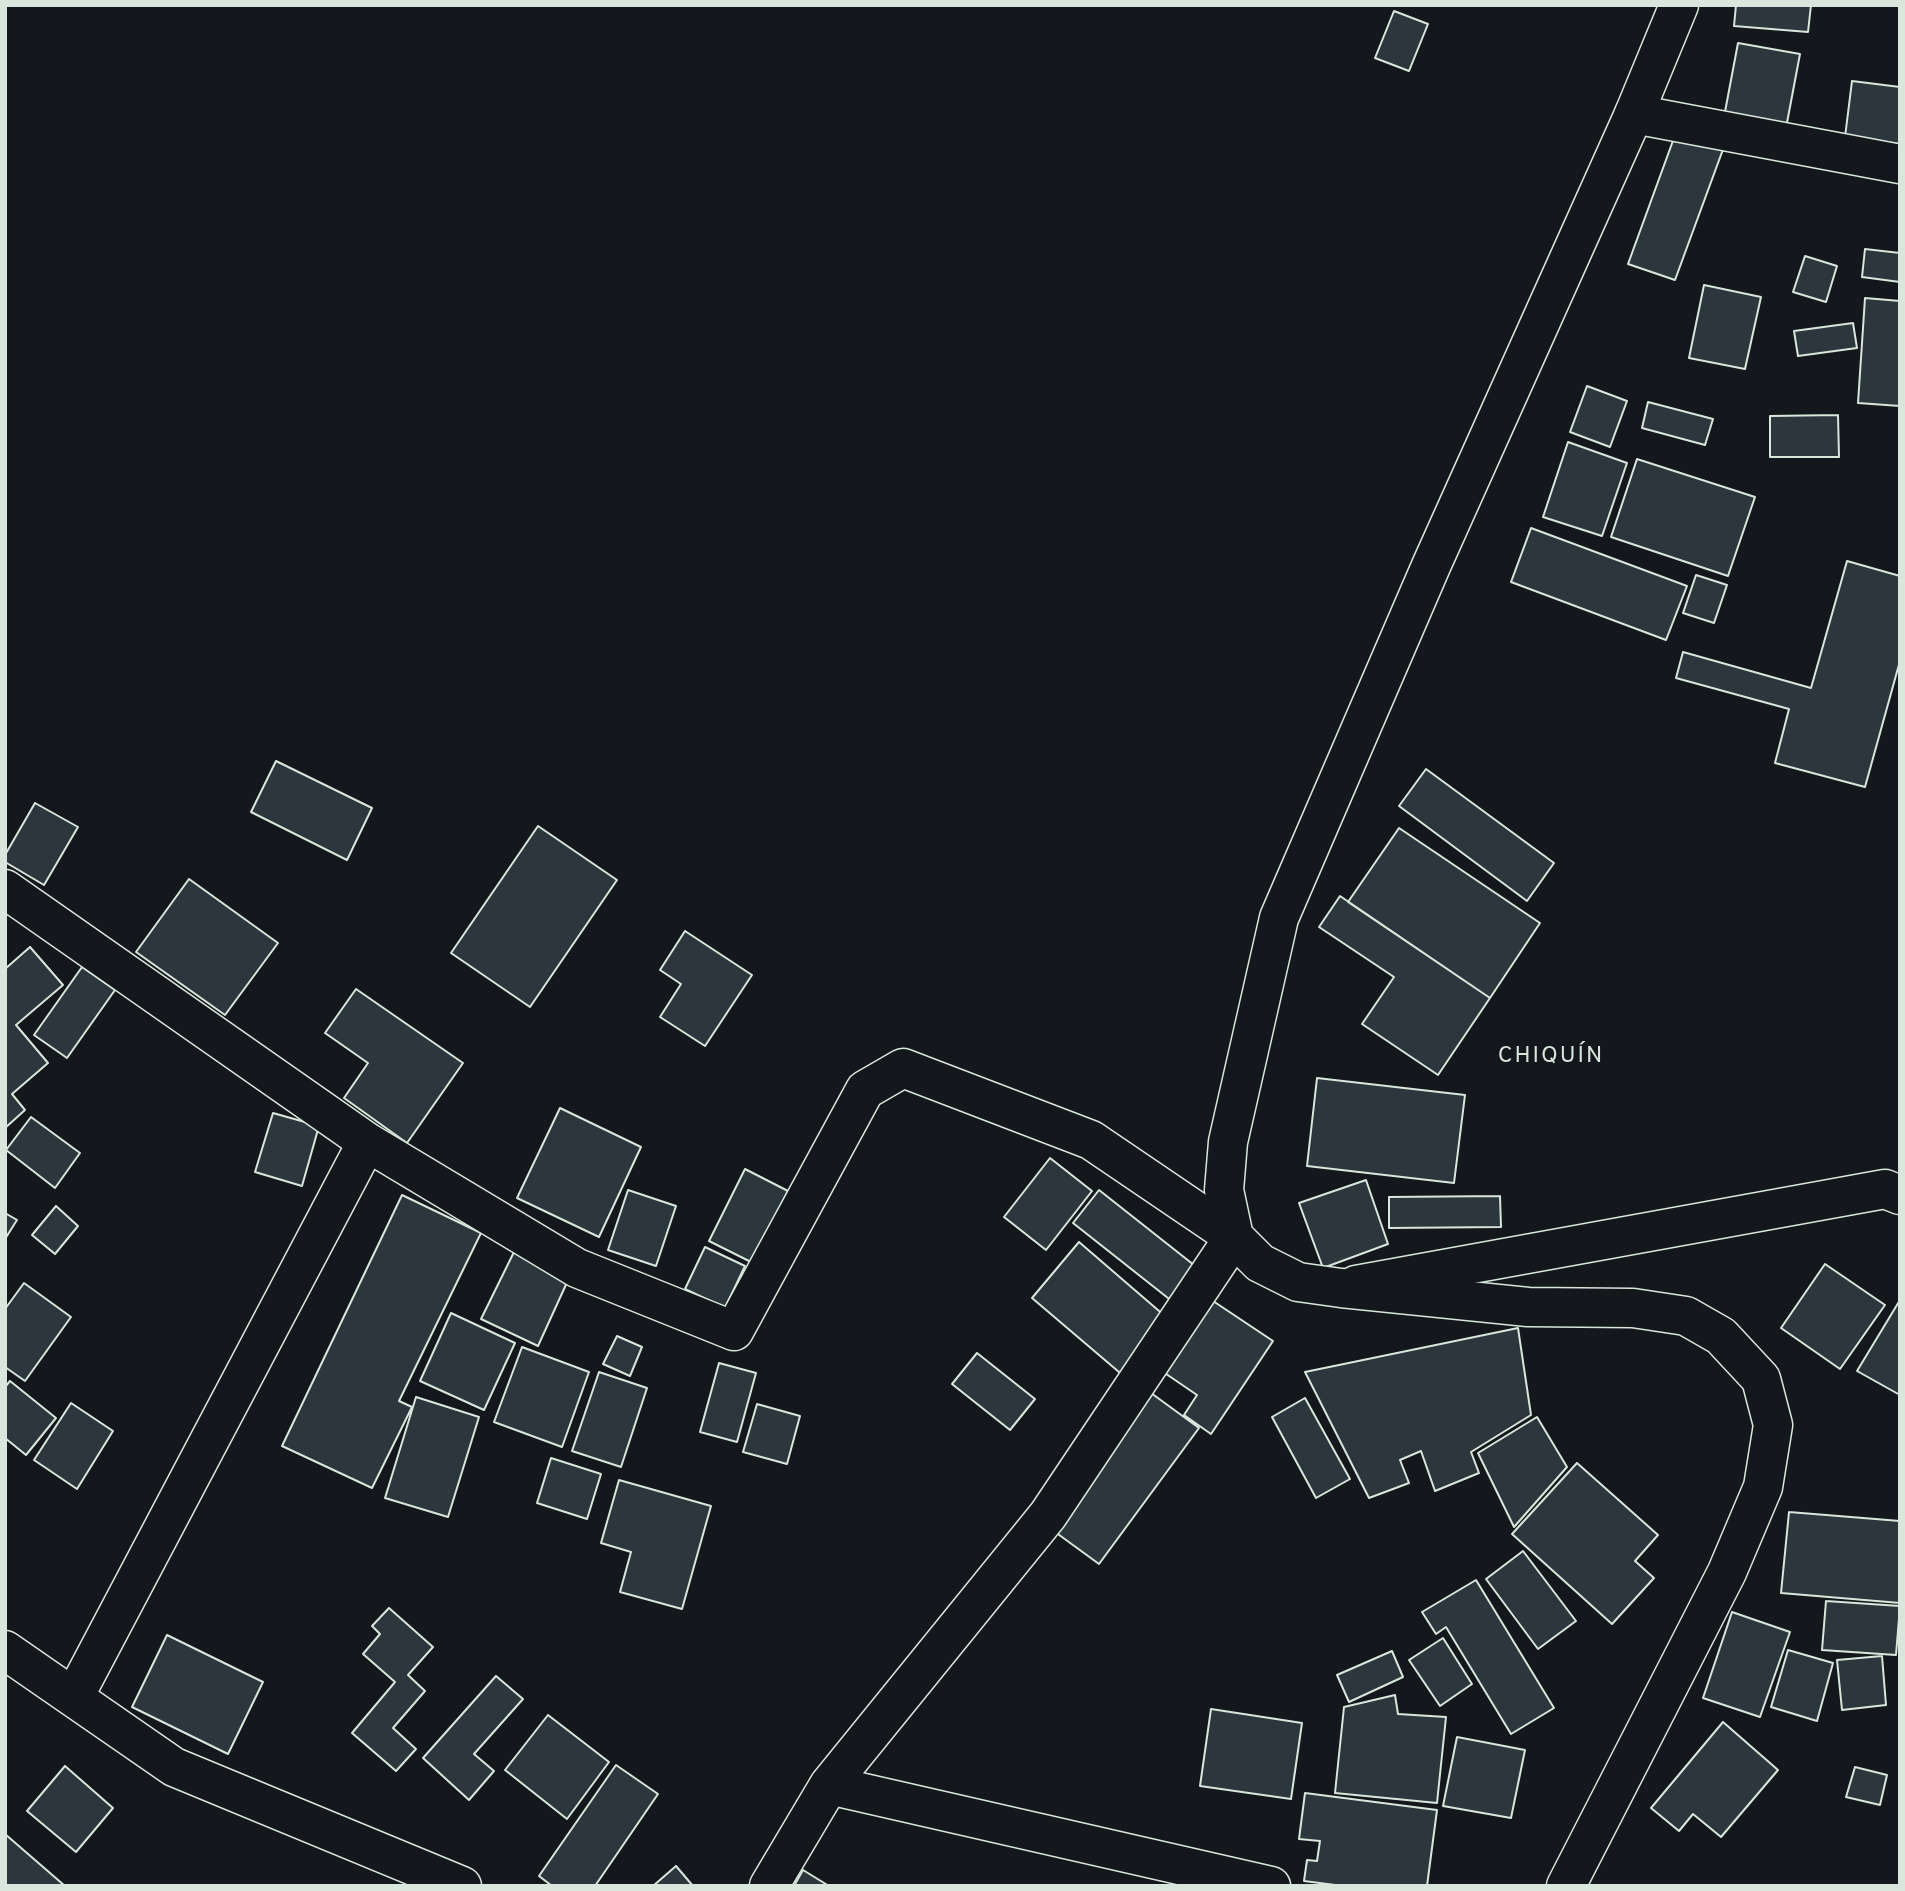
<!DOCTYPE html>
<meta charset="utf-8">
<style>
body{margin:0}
#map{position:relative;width:1905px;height:1891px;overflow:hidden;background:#14181c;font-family:Overpass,sans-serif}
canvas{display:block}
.frame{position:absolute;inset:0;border:7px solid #d8e6dc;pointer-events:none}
</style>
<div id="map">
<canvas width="1905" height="1891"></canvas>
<div class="frame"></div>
</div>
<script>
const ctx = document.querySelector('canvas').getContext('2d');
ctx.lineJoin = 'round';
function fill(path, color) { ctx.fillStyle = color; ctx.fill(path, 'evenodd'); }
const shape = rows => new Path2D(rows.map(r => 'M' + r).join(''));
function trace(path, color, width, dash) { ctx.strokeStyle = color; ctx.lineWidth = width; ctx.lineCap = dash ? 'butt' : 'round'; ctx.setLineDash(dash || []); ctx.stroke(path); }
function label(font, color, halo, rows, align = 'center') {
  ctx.font = font + ' Overpass,sans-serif'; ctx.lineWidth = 5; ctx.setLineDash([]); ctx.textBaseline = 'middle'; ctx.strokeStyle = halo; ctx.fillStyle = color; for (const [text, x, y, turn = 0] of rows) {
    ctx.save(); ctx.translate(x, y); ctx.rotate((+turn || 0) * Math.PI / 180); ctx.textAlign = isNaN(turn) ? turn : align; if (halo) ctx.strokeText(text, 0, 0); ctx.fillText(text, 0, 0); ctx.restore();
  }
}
const building = shape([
 [1736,5,1811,5,1808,32,1734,26,1736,5],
 [1394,11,1428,24,1409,71,1375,58,1394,11],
 [1738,43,1800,54,1786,128,1724,117,1738,43],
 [1852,81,1900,87,1900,144,1845,137,1852,81],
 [1678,127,1725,144,1675,280,1628,264,1678,127],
 [1865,249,1900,253,1900,282,1862,277,1865,249],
 [1805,256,1837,266,1826,302,1793,292,1805,256],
 [1704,285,1761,297,1745,369,1689,358,1704,285],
 [1865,298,1900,301,1900,406,1858,403,1865,298],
 [1853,323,1857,348,1798,356,1794,331,1853,323],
 [1587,386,1627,401,1610,447,1570,432,1587,386],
 [1648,402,1713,419,1705,445,1642,428,1648,402],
 [1838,415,1839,457,1770,457,1770,416,1838,415],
 [1568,442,1627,463,1602,536,1543,517,1568,442],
 [1637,459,1755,497,1728,576,1611,537,1637,459],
 [1531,528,1687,586,1666,640,1511,582,1531,528],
 [1847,561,1900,576,1900,661,1865,787,1775,763,1789,709,1676,678,1683,652,1811,688,1847,561],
 [1696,575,1727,585,1714,623,1683,613,1696,575],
 [276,761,372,808,347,860,251,812,276,761],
 [1426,769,1554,863,1527,901,1399,806,1426,769],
 [35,803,78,827,44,885,5,862,5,855,35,803],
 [538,826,617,880,530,1007,451,953,538,826],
 [1399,828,1540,923,1490,998,1348,902,1399,828],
 [189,879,278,943,225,1015,136,952,189,879],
 [1340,896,1490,998,1438,1075,1362,1024,1394,977,1319,927,1340,896],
 [685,931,752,975,705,1046,660,1017,681,984,660,970,685,931],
 [30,947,63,985,16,1025,48,1063,12,1094,25,1110,5,1128,5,969,30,947],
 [82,967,115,990,67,1058,34,1035,82,967],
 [356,989,463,1063,407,1143,344,1098,368,1063,325,1033,356,989],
 [1317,1078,1465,1095,1454,1183,1307,1166,1317,1078],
 [560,1108,641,1147,599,1237,517,1198,560,1108],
 [273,1113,319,1126,302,1186,255,1172,273,1113],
 [31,1117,80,1153,55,1188,6,1150,31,1117],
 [1050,1158,1092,1191,1046,1250,1004,1217,1050,1158],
 [745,1169,788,1191,753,1263,709,1241,745,1169],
 [1366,1180,1388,1244,1323,1268,1299,1203,1366,1180],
 [628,1190,676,1206,656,1266,608,1250,628,1190],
 [1099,1190,1199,1269,1173,1302,1073,1223,1099,1190],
 [402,1195,481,1233,399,1401,412,1407,372,1488,282,1446,402,1195],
 [1500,1196,1501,1227,1389,1228,1389,1197,1500,1196],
 [56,1206,78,1226,55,1254,32,1235,56,1206],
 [5,1213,17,1220,5,1239,5,1213],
 [1079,1242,1173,1323,1126,1378,1032,1298,1079,1242],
 [705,1247,745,1266,725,1308,685,1289,705,1247],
 [514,1252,569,1278,538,1346,481,1319,514,1252],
 [1825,1264,1885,1305,1840,1369,1781,1328,1825,1264],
 [24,1283,71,1317,25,1381,5,1367,5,1309,24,1283],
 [1201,1293,1273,1341,1211,1434,1184,1415,1197,1395,1153,1365,1201,1293],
 [1900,1300,1900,1395,1857,1371,1900,1300],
 [451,1313,515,1343,484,1410,420,1381,451,1313],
 [1518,1328,1531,1415,1471,1452,1479,1473,1435,1491,1421,1451,1400,1460,1409,1483,1369,1498,1305,1372,1518,1328],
 [617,1336,642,1347,630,1376,603,1364,617,1336],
 [522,1347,589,1372,562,1447,494,1422,522,1347],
 [977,1353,1035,1399,1010,1430,952,1384,977,1353],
 [719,1363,756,1373,737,1442,700,1432,719,1363],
 [599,1372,647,1388,621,1467,572,1451,599,1372],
 [10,1381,56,1418,26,1455,5,1438,5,1387,10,1381],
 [1151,1393,1199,1428,1099,1564,1051,1529,1151,1393],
 [416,1397,479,1417,448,1517,385,1498,416,1397],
 [1305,1398,1350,1479,1316,1498,1272,1417,1305,1398],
 [71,1403,113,1431,77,1489,34,1460,71,1403],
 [757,1404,800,1416,787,1464,743,1452,757,1404],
 [1537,1417,1567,1467,1514,1527,1478,1453,1537,1417],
 [551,1458,601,1474,587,1519,537,1503,551,1458],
 [1577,1463,1658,1535,1635,1561,1654,1578,1612,1624,1512,1534,1577,1463],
 [619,1480,711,1506,682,1609,620,1592,631,1552,601,1543,619,1480],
 [1789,1512,1900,1521,1900,1603,1781,1593,1789,1512],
 [1523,1551,1576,1621,1538,1649,1486,1579,1523,1551],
 [1476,1580,1554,1708,1511,1734,1446,1627,1436,1634,1422,1612,1476,1580],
 [1826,1601,1900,1606,1896,1655,1822,1650,1826,1601],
 [389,1608,433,1647,408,1675,425,1691,393,1728,416,1749,396,1771,352,1733,395,1682,363,1654,380,1634,372,1626,389,1608],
 [1732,1612,1790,1632,1760,1717,1703,1698,1732,1612],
 [167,1635,263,1682,228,1754,132,1707,167,1635],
 [1443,1638,1472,1684,1440,1706,1409,1660,1443,1638],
 [1788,1650,1833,1663,1817,1721,1771,1707,1788,1650],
 [1392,1651,1403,1677,1349,1702,1337,1675,1392,1651],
 [1882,1656,1886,1705,1842,1710,1837,1660,1882,1656],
 [496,1676,523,1699,474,1754,494,1771,469,1800,423,1758,496,1676],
 [1395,1695,1398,1714,1446,1717,1437,1803,1335,1793,1344,1707,1395,1695],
 [1211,1709,1302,1723,1291,1799,1200,1786,1211,1709],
 [548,1715,609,1762,567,1819,505,1770,548,1715],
 [1723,1722,1778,1770,1721,1837,1693,1814,1679,1831,1651,1808,1723,1722],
 [1457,1737,1525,1750,1511,1818,1443,1806,1457,1737],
 [616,1765,658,1794,595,1886,552,1886,539,1876,616,1765],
 [65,1766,113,1808,76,1852,27,1811,65,1766],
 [1855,1767,1887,1775,1880,1805,1846,1797,1855,1767],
 [1305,1793,1437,1810,1427,1886,1343,1886,1304,1881,1307,1860,1317,1861,1320,1841,1299,1839,1305,1793],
 [5,1834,65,1886,5,1886,5,1834],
 [676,1866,693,1886,653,1886,676,1866],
 [803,1870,829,1886,794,1886,803,1870]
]);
const minor = shape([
 [1634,114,1900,164],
 [5,889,367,1142,577,1268,734,1331,865,1090,903,1068,1091,1140,1234,1237,1048,1515,829,1785,769,1886],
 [1356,1285,1885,1189,1900,1195],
 [5,1650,174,1767,462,1886],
 [74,1697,367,1142],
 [829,1785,1271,1886]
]);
const major = shape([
 [1566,1886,1727,1572,1763,1487,1773,1425,1761,1379,1721,1336,1686,1316,1633,1308,1528,1307,1341,1288,1298,1282,1260,1263,1234,1237,1224,1190,1228,1142,1279,918,1431,566,1634,114,1679,5]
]);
const quarterNames = [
 ["CHIQUÍN",1551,1057]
];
fill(building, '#2c363c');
trace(building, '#d8e6dc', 2);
trace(minor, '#d8e6dc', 41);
trace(major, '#d8e6dc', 41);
trace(minor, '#14181c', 38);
trace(major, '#14181c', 38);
ctx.letterSpacing = '2px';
label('23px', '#d8e6dc', '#14181c', quarterNames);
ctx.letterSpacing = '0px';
</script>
